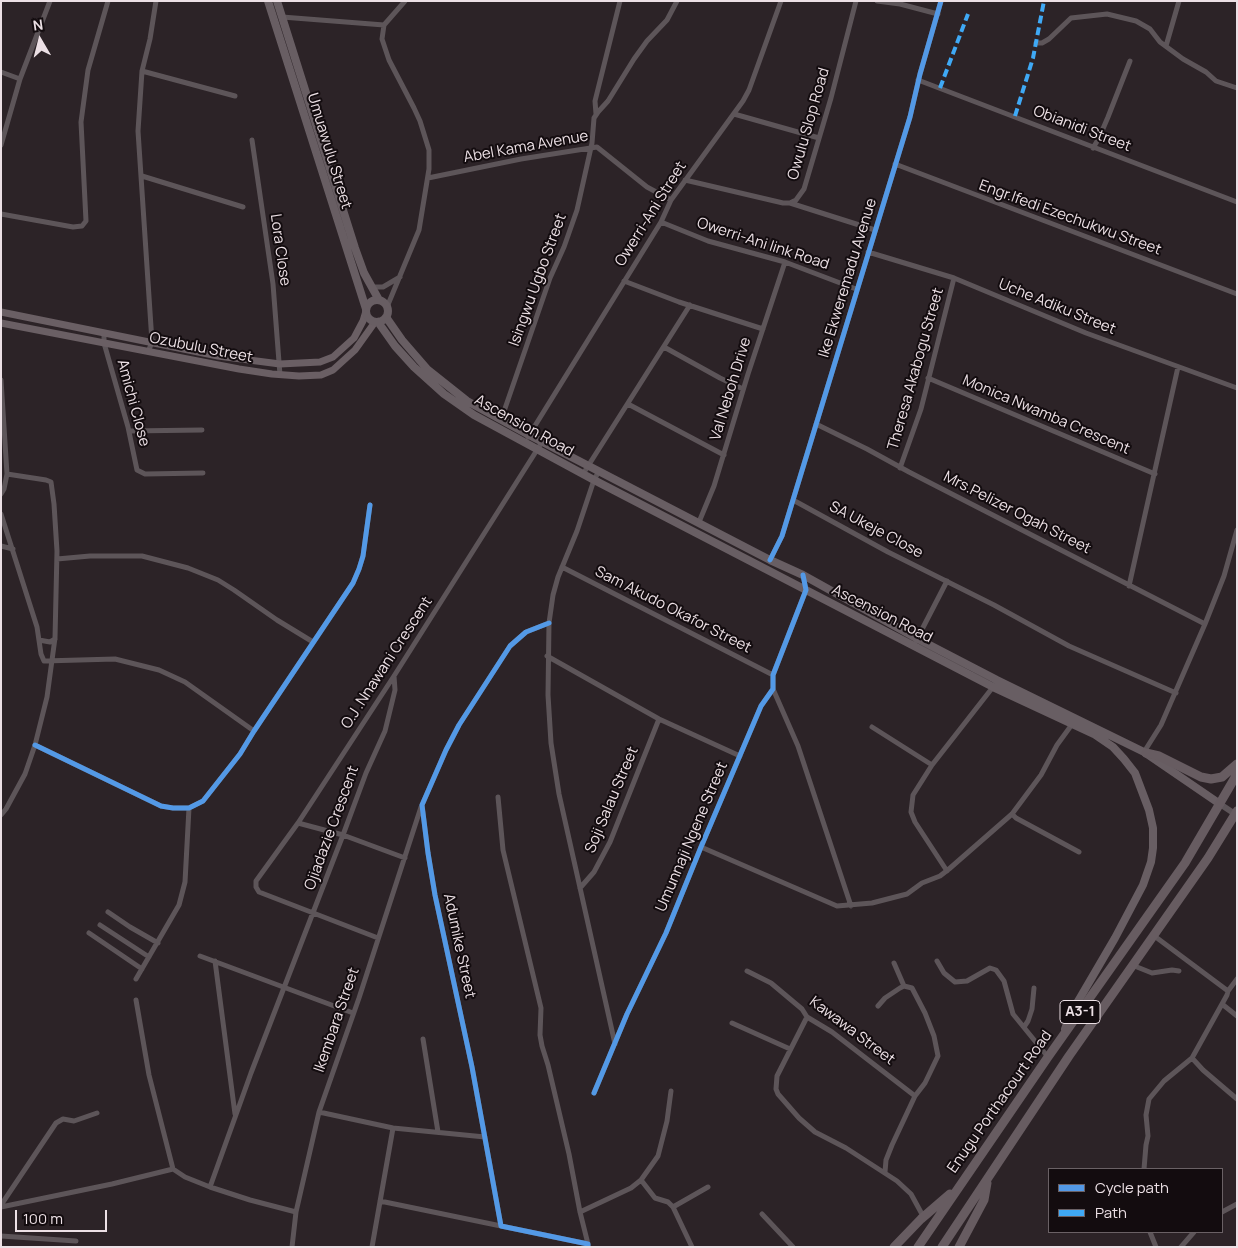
<!DOCTYPE html>
<style>
body{margin:0}
#map{position:relative;width:1238px;height:1248px;overflow:hidden;background:#2c2327;font-family:Manrope,sans-serif}
canvas{display:block}
.frame{position:absolute;inset:0;border:2px solid #ece0e5;pointer-events:none}
.legend{position:absolute;left:1048px;top:1168px;width:175px;height:65px;box-sizing:border-box;background:#130c0f;border:1px solid #6a6165;margin:0;padding:6px 9px;list-style:none;font-size:15px;color:#ece0e5}
.legend li{display:flex;align-items:center;gap:10px;height:25px}
.legend b{width:25px;border:1px solid #6a6165}
.north{position:absolute;left:15px;top:15px;width:50px;height:50px;-webkit-text-stroke:4px #130c0f;paint-order:stroke;rotate:352deg;font-size:14px;font-weight:700;line-height:20px;text-align:center;color:#ece0e5}
.north::after{content:'';display:block;margin:auto;width:18px;height:22px;background:#ece0e5;clip-path:polygon(50% 0,100% 100%,50% 72%,0 100%)}
.scale{position:absolute;left:15px;top:1210px;width:92px;height:22px;box-sizing:border-box;border:2px solid #ece0e5;border-top:0;padding-left:6px;font-size:15px;line-height:18px;white-space:nowrap;color:#ece0e5;-webkit-text-stroke:4px #130c0f;paint-order:stroke}
</style>
<div id="map">
<canvas width="1238" height="1248"></canvas>
<div class="frame"></div>
<ul class="legend">
<li><b style="height:6px;background:#5399e6"></b>Cycle path</li>
<li><b style="height:6px;background:#3fa9f5"></b>Path</li>
</ul>
<div class="north">N</div>
<div class="scale">100 m</div>
</div>
<script>
const ctx = document.querySelector('canvas').getContext('2d');
ctx.lineJoin = 'round';
const shape = rows => new Path2D(rows.map(r => 'M' + r).join(''));
function trace(path, color, width, dash) { ctx.strokeStyle = color; ctx.lineWidth = width; ctx.lineCap = dash ? 'butt' : 'round'; ctx.setLineDash(dash || []); ctx.stroke(path); }
function label(font, color, halo, rows, align = 'center') {
  ctx.font = font + ' Manrope,sans-serif'; ctx.lineWidth = 4; ctx.setLineDash([]); ctx.textBaseline = 'middle'; ctx.strokeStyle = halo; ctx.fillStyle = color; for (const [text, x, y, turn = 0] of rows) {
    ctx.save(); ctx.translate(x, y); ctx.rotate((+turn || 0) * Math.PI / 180); ctx.textAlign = isNaN(turn) ? turn : align; if (halo) ctx.strokeText(text, 0, 0); ctx.fillText(text, 0, 0); ctx.restore();
  }
}
const minor = shape([
 [877,1,900,4,938,14],
 [282,17,384,25],
 [1036,43,1042,43,1049,39,1071,18,1107,14,1136,21,1150,29,1160,42,1183,59,1206,72,1216,81,1237,88],
 [1166,46,1179,1],
 [142,71,235,96],
 [1,72,20,79],
 [918,80,1237,202],
 [596,114,595,101,620,1],
 [734,114,819,138],
 [252,140,273,284,280,375],
 [1,145,20,79,50,1],
 [1093,148,1099,138,1108,117,1130,61],
 [895,164,1237,294],
 [142,176,243,207],
 [428,178,521,159,597,147,647,187,671,200],
 [685,180,783,203,790,203,796,200,804,189,831,98,856,1],
 [790,203,875,230],
 [1,214,73,227,82,226,86,221,81,122,88,70,108,1],
 [661,222,708,241,785,262,856,289],
 [868,252,954,278,1086,333,1237,388],
 [624,281,679,302,763,329],
 [371,287,383,287,400,277],
 [387,307,419,230,429,169,429,150,420,121,414,108,389,60,382,39,384,25,405,1],
 [104,334,104,343,128,427,137,470,145,474,203,473],
 [664,347,720,378,743,389],
 [148,352,152,342,138,131,142,71,150,39,156,1],
 [928,378,1155,474],
 [1,380,7,474,4,489,1,494],
 [628,404,724,455],
 [501,420,550,278,564,247,577,210,592,143,594,118,598,112,608,101,634,59,647,41,667,20,677,1],
 [816,424,867,449,909,472,1205,624],
 [129,431,202,430],
 [528,437,661,222,671,200,743,101,749,90,781,1],
 [900,468,921,409,954,278],
 [599,471,594,480,577,531,558,577,553,595,549,623,548,695,551,743,559,794,615,1044],
 [583,474,690,305],
 [793,500,888,552,994,605,1069,646,1176,693],
 [1,514,37,627,41,654,44,661,115,659,159,670,185,682,254,731],
 [699,522,714,486,748,374,785,262],
 [1,546,13,549],
 [57,559,90,556,142,556,188,568,218,580,234,590,277,620,313,642],
 [770,560,782,536,793,500,910,117,920,74,941,1],
 [562,567,773,675],
 [1129,586,1178,367],
 [549,623,526,632,510,646,459,725,446,750,422,805,428,853,435,895,472,1067,501,1226,588,1244,588,1247],
 [39,640,50,642,55,639],
 [916,641,947,581],
 [547,656,659,719,740,756],
 [773,689,798,746,851,906],
 [872,727,932,765],
 [35,745,161,806,173,808,189,808,203,801,240,754,254,731,353,583,359,569,363,556,370,505],
 [1144,752,1161,725,1205,624,1224,576,1237,530],
 [498,797,503,850,541,1008,540,1035,542,1046,548,1065,569,1154,580,1212,588,1244],
 [1012,814,1016,818,1079,852],
 [1,815,6,809,25,774,35,745,47,697,55,638,57,551,54,504,51,482,46,480,7,474],
 [298,823,343,835,405,858],
 [701,847,837,906,872,903,907,894,922,883,940,876,949,869,1012,814,1041,775,1057,745,1073,723],
 [947,871,915,822,911,812,913,795,932,765,993,687,997,680],
 [580,888,594,872,610,842,659,719],
 [108,912,130,927,158,943],
 [100,925,149,957],
 [89,933,142,969],
 [1153,935,1228,991],
 [378,938,259,892,256,887,256,881,298,823,394,676,542,442],
 [200,956,353,1013],
 [215,961,235,1114],
 [937,961,944,973,955,982,967,981,990,968,996,970,1004,981,1013,1014,1048,1057],
 [894,963,904,986],
 [1132,965,1152,973,1172,970,1179,971],
 [747,971,771,983,802,1009,807,1017,832,1032,915,1096],
 [136,979,179,905,185,882,189,808],
 [136,1000,149,1075,173,1169],
 [1222,1004,1237,1016],
 [878,1006,885,998,900,988,904,986,912,988,925,1013,934,1036,938,1056,925,1083,915,1096,892,1145,886,1160,885,1172],
 [807,1017,777,1076,776,1089,778,1094,799,1118,815,1132,846,1148,897,1181,911,1194,923,1216],
 [732,1023,790,1049],
 [1024,1027,1028,1021,1032,1009,1034,988],
 [423,1039,438,1132],
 [1192,1058,1203,1070,1237,1099],
 [594,1093,627,1014,666,933,701,847,761,706,773,689,773,675,806,590,803,575],
 [319,1112,393,1128,485,1137],
 [173,1169,185,1177,210,1187,250,1200,296,1212],
 [1144,1169,1146,1145,1148,1136,1146,1115,1149,1099,1164,1081,1192,1058,1227,995,1228,991,1237,979],
 [641,1180,658,1156,667,1121,671,1091],
 [210,1187,251,1073,343,835,366,773,385,731,395,690,394,676],
 [380,1201,501,1226],
 [1,1205,56,1123,63,1119,74,1121,97,1113],
 [1,1207,112,1184,173,1169],
 [673,1207,708,1187],
 [580,1212,631,1188,641,1180,655,1198,668,1202,673,1207,692,1247],
 [1222,1212,1237,1204],
 [762,1214,793,1247],
 [1150,1232,1156,1247],
 [1,1236,76,1241],
 [292,1247,296,1212,319,1112,359,998,421,807],
 [372,1247,393,1128],
 [1181,1247,1194,1232]
]);
const tertiary = shape([
 [1220,804,1235,814]
]);
const secondary = shape([
 [1,312,218,356,280,364,320,362,333,357,354,338,363,321,366,311],
 [1,323,239,369,272,374,299,376,321,375,333,370,355,350,375,322]
]);
const primary = shape([
 [268,1,366,309],
 [277,1,355,248,364,273,379,300],
 '366 311a11 11 0 1 1 22 0a11 11 0 1 1-22 0Z',
 [386,317,402,340,428,370,467,401,529,435,770,560,803,575,918,639,997,680,1144,752,1220,804],
 [378,322,395,346,414,367,444,394,474,415,594,480,993,687,1094,734,1113,747,1124,759,1135,773,1149,810,1153,828,1153,848,1151,862,1143,885,1115,938,1070,1015,1065,1029]
]);
const trunk = shape([
 [1146,753,1159,756,1201,777,1211,779,1222,777,1237,764],
 [894,1247,921,1219,950,1194],
 [918,1247,1048,1057,1185,863,1237,774],
 [942,1247,1069,1056,1208,858,1237,811],
 [959,1247,984,1200,987,1183]
]);
const quiet = shape([
 [940,88,968,14],
 [1015,116,1033,58,1044,1]
]);
const cycleway = shape([
 [770,560,782,536,793,500,910,117,920,74,941,1],
 [549,623,526,632,510,646,459,725,446,750,422,805,428,853,435,895,472,1067,501,1226,588,1244,588,1247],
 [35,745,161,806,173,808,189,808,203,801,240,754,254,731,353,583,359,569,363,556,370,505],
 [594,1093,627,1014,666,933,701,847,761,706,773,689,773,675,806,590,803,575]
]);
const shields = [
 [1080,1012,40]
];
const shieldNames = [
 ["A3-1",1080,1012]
];
const streetNames = [
 ["Owulu Slop Road",809,124,-74],
 ["Obianidi Street",1082,129,21],
 ["Abel Kama Avenue",526,147,-10],
 ["Umuawulu Street",329,151,73],
 ["Owerri-Ani Street",651,214,-58],
 ["Engr.Ifedi Ezechukwu Street",1070,218,20],
 ["Owerri-Ani link Road",763,244,18],
 ["Lora Close",280,250,82],
 ["Ike Ekweremadu Avenue",848,278,-73],
 ["Isingwu Ugbo Street",538,280,-70],
 ["Uche Adiku Street",1057,307,22],
 ["Ozubulu Street",201,348,11],
 ["Theresa Akabogu Street",916,369,-74],
 ["Val Neboh Drive",731,389,-73],
 ["Amichi Close",133,403,75],
 ["Monica Nwamba Crescent",1046,415,23],
 ["Ascension Road",524,426,29],
 ["Mrs.Pelizer Ogah Street",1017,513,27],
 ["SA Ukeje Close",876,530,28],
 ["Sam Akudo Okafor Street",673,610,27],
 ["Ascension Road",882,614,27],
 ["O.J .Nnawani Crescent",387,663,-57],
 ["Soji Salau Street",612,800,-67],
 ["Ojiadazie Crescent",332,828,-70],
 ["Umunnaji Ngene Street",692,837,-67],
 ["Adumike Street",459,946,78],
 ["Ikembara Street",337,1020,-71],
 ["Kawawa Street",852,1031,37],
 ["Enugu Porthacourt Road",1000,1102,-55]
];
trace(minor, '#5d5559', 5);
trace(tertiary, '#5d5559', 6);
trace(secondary, '#6a5f64', 7);
trace(primary, '#685e63', 8);
trace(trunk, '#675c61', 9);
trace(quiet, '#3fa9f5', 4, [8, 4]);
trace(cycleway, '#5399e6', 5);
for (const [x, y, w] of shields) { const box = new Path2D(); box.roundRect(x - w / 2, y - 11.5, w, 23, 4); ctx.fillStyle = '#130c0f'; ctx.fill(box); trace(box, '#ece0e5', 1); }
label('bold 14px', '#ece0e5', null, shieldNames);
label('15px', '#ece0e5', '#130c0f', streetNames);
</script>
